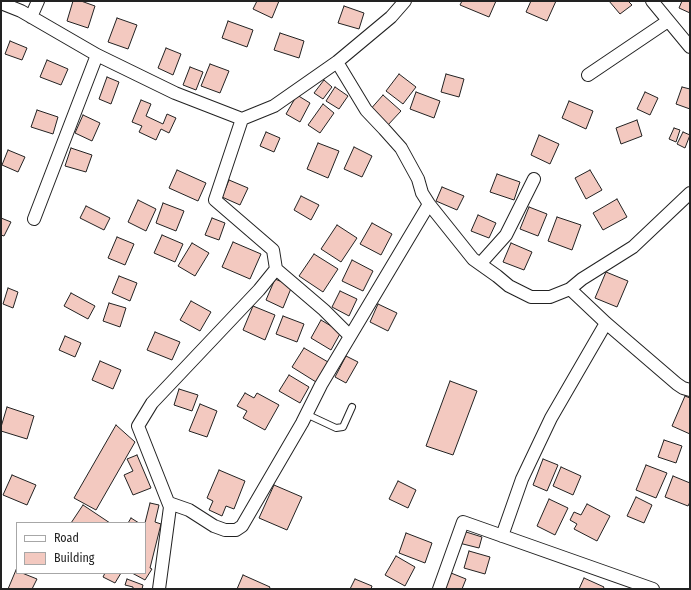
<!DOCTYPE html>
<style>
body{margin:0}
#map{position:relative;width:691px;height:590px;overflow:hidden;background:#fff;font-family:"Fira Sans Condensed",sans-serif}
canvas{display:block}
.frame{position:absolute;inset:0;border:2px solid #222;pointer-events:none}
.legend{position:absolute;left:16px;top:522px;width:130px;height:52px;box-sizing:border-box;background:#fff;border:1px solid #a7a7a7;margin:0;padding:5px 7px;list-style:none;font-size:12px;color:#222}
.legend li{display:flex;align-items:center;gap:8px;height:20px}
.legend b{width:20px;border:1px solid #a7a7a7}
</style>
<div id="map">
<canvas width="691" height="590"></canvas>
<div class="frame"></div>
<ul class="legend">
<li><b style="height:5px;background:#fff"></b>Road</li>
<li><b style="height:11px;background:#f3c9c0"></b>Building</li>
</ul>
</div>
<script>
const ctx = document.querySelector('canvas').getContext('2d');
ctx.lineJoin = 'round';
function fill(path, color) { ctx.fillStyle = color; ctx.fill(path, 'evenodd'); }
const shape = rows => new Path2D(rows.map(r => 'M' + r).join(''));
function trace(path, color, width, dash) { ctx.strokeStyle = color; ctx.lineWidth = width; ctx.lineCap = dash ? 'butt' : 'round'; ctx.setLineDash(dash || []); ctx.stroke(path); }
const building = shape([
 [73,1,81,1,95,6,88,28,67,21,73,1],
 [257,1,279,1,272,18,253,9,257,1],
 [462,1,496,1,489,17,460,5,462,1],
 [531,1,556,1,547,21,526,12,531,1],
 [609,1,628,1,632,5,620,14,609,1],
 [682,1,690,1,690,13,679,8,682,1],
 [344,6,364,13,359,29,338,23,344,6],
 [117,18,137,25,128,49,108,42,117,18],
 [228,21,253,30,247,47,222,38,228,21],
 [280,33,304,41,299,58,274,50,280,33],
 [10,41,27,48,22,60,5,54,10,41],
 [166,48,181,54,173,75,158,68,166,48],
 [47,60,68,69,61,85,40,77,47,60],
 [210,64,229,71,220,93,201,86,210,64],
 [190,67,203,72,196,90,183,85,190,67],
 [399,74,416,87,403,104,386,91,399,74],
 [446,74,464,79,459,97,441,92,446,74],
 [107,77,119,82,111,104,99,99,107,77],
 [324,80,332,87,323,99,314,93,324,80],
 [335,87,348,96,339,109,326,101,335,87],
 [682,87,690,89,690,109,676,104,682,87],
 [416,92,440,101,434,118,410,109,416,92],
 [645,92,658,98,650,115,637,109,645,92],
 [297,95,310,103,300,122,286,114,297,95],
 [383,95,401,111,387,126,369,111,383,95],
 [141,100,151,104,146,116,163,124,167,114,176,118,169,133,161,129,156,140,139,132,142,126,132,122,141,100],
 [569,101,593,111,586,129,562,118,569,101],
 [323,104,334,113,320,133,308,125,323,104],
 [37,110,58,117,53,134,31,127,37,110],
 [83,115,100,123,92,141,75,133,83,115],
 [637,120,642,136,621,144,616,128,637,120],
 [674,128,680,130,676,142,669,139,674,128],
 [266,132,280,138,274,152,260,146,266,132],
 [683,132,690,135,685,148,677,144,683,132],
 [539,135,559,144,550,164,531,155,539,135],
 [318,143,339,151,328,178,307,169,318,143],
 [354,147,372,156,362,177,344,169,354,147],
 [71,148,92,155,86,172,65,166,71,148],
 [8,150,25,157,18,172,2,165,8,150],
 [177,170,206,183,198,201,169,188,177,170],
 [590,170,602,190,586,199,575,178,590,170],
 [497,174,520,182,514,200,490,192,497,174],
 [229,180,248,188,240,205,222,197,229,180],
 [442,187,464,196,457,210,436,201,442,187],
 [301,196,319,205,311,220,294,210,301,196],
 [617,199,627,217,603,230,593,213,617,199],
 [138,200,156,209,146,231,128,222,138,200],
 [163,203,184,211,176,231,156,223,163,203],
 [86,206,110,218,104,230,80,218,86,206],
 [529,207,547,214,538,236,520,229,529,207],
 [478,215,496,223,489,238,471,231,478,215],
 [557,217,581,225,572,250,548,241,557,217],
 [1,218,11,222,4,236,1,235,1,218],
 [212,218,225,223,219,240,205,235,212,218],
 [372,223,392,234,381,255,360,244,372,223],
 [337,225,357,238,341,262,321,249,337,225],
 [162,235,183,244,175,262,154,253,162,235],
 [117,237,134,244,125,265,108,258,117,237],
 [233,242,261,254,250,279,222,267,233,242],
 [192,243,209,253,195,276,178,266,192,243],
 [511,243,532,252,524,270,503,262,511,243],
 [314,254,338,269,323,292,299,276,314,254],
 [352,260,373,271,363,291,342,281,352,260],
 [606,272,628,281,617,307,595,298,606,272],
 [119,276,137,283,130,301,112,293,119,276],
 [275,279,292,286,283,308,266,300,275,279],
 [8,288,18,292,13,308,3,304,8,288],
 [340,291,357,299,349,316,332,307,340,291],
 [71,293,95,306,88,319,64,306,71,293],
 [191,301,211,312,200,331,180,320,191,301],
 [109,303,126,308,120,327,103,321,109,303],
 [378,304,397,313,388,331,370,322,378,304],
 [253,306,275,315,265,340,243,330,253,306],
 [283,316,304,324,297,342,276,334,283,316],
 [321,320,341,332,331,350,311,338,321,320],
 [155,332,180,342,172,360,147,350,155,332],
 [65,336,81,343,75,357,59,350,65,336],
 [304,348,328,362,316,382,292,367,304,348],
 [346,356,358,362,346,383,335,377,346,356],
 [100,361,121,370,113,389,92,380,100,361],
 [289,375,309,387,300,403,279,391,289,375],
 [450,381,477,391,453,455,426,446,450,381],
 [179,389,198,395,192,411,174,405,179,389],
 [245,393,254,398,257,393,279,405,265,430,243,418,247,411,237,406,245,393],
 [685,396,690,398,690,434,672,426,685,396],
 [200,404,217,411,207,437,189,431,200,404],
 [7,407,34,416,27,439,1,431,1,427,7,407],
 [116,425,135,442,96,510,74,498,116,425],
 [664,440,682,446,676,463,658,457,664,440],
 [137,455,151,488,133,495,124,475,133,471,127,459,137,455],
 [543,459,558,465,547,491,533,485,543,459],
 [646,465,667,473,656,498,636,490,646,465],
 [561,467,581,476,573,495,553,486,561,467],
 [219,470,245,481,234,509,226,506,222,516,209,510,213,501,207,498,219,470],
 [12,475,36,485,27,505,3,495,12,475],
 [673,476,690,483,690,502,688,506,665,497,673,476],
 [398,481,416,490,408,508,389,499,398,481],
 [274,485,302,497,287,530,259,518,274,485],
 [636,497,652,505,644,523,627,516,636,497],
 [549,499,568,508,555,535,537,526,549,499],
 [150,503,159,505,155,522,161,524,150,568,152,569,145,580,132,573,145,573,145,523,150,503],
 [587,504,610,516,597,541,574,529,577,524,570,520,574,512,581,515,587,504],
 [83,505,110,523,71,523,83,505],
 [131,518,139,523,128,523,131,518],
 [463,531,482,537,479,548,459,543,463,531],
 [406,533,432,543,425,563,399,553,406,533],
 [469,551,490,557,485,574,464,568,469,551],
 [396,556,415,567,405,586,385,575,396,556],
 [16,570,17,571,17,573,22,573,37,579,32,589,8,589,16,570],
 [105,573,121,573,115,583,103,577,105,573],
 [451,573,466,579,462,589,445,589,451,573],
 [243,575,270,587,269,589,237,589,243,575],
 [584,578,604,587,603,589,579,589,584,578],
 [127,579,143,585,142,589,133,589,133,587,125,585,127,579],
 [355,579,372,586,371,589,350,589,355,579]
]);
const service = shape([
 [306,414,336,428,343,427,352,407]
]);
const minor = shape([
 [652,1,690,47],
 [1,3,21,11,97,55,175,93,242,119,274,106,337,62,391,17,405,1],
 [31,17,38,1],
 [337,62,366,110,384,129,401,148,418,179,422,193,429,204,473,259,497,276,509,286,531,297,550,297,570,289,582,279,633,247,690,193],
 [588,75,668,21],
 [34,219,97,55],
 [480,264,506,235,534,179],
 [276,269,324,310,350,336],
 [570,289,606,323,677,384,683,388,690,390],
 [169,503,189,510,214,526,225,530,236,530,242,526,302,423,321,385,429,204],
 [502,536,522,479,551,418,606,323],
 [159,589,170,507,138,426,152,403,259,290,276,269,273,250,215,200,242,119],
 [439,589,463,522,653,589]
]);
fill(building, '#f3c9c0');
trace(building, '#222', 1);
trace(service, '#222', 8);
trace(minor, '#222', 14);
trace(service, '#fff', 6);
trace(minor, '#fff', 12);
</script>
